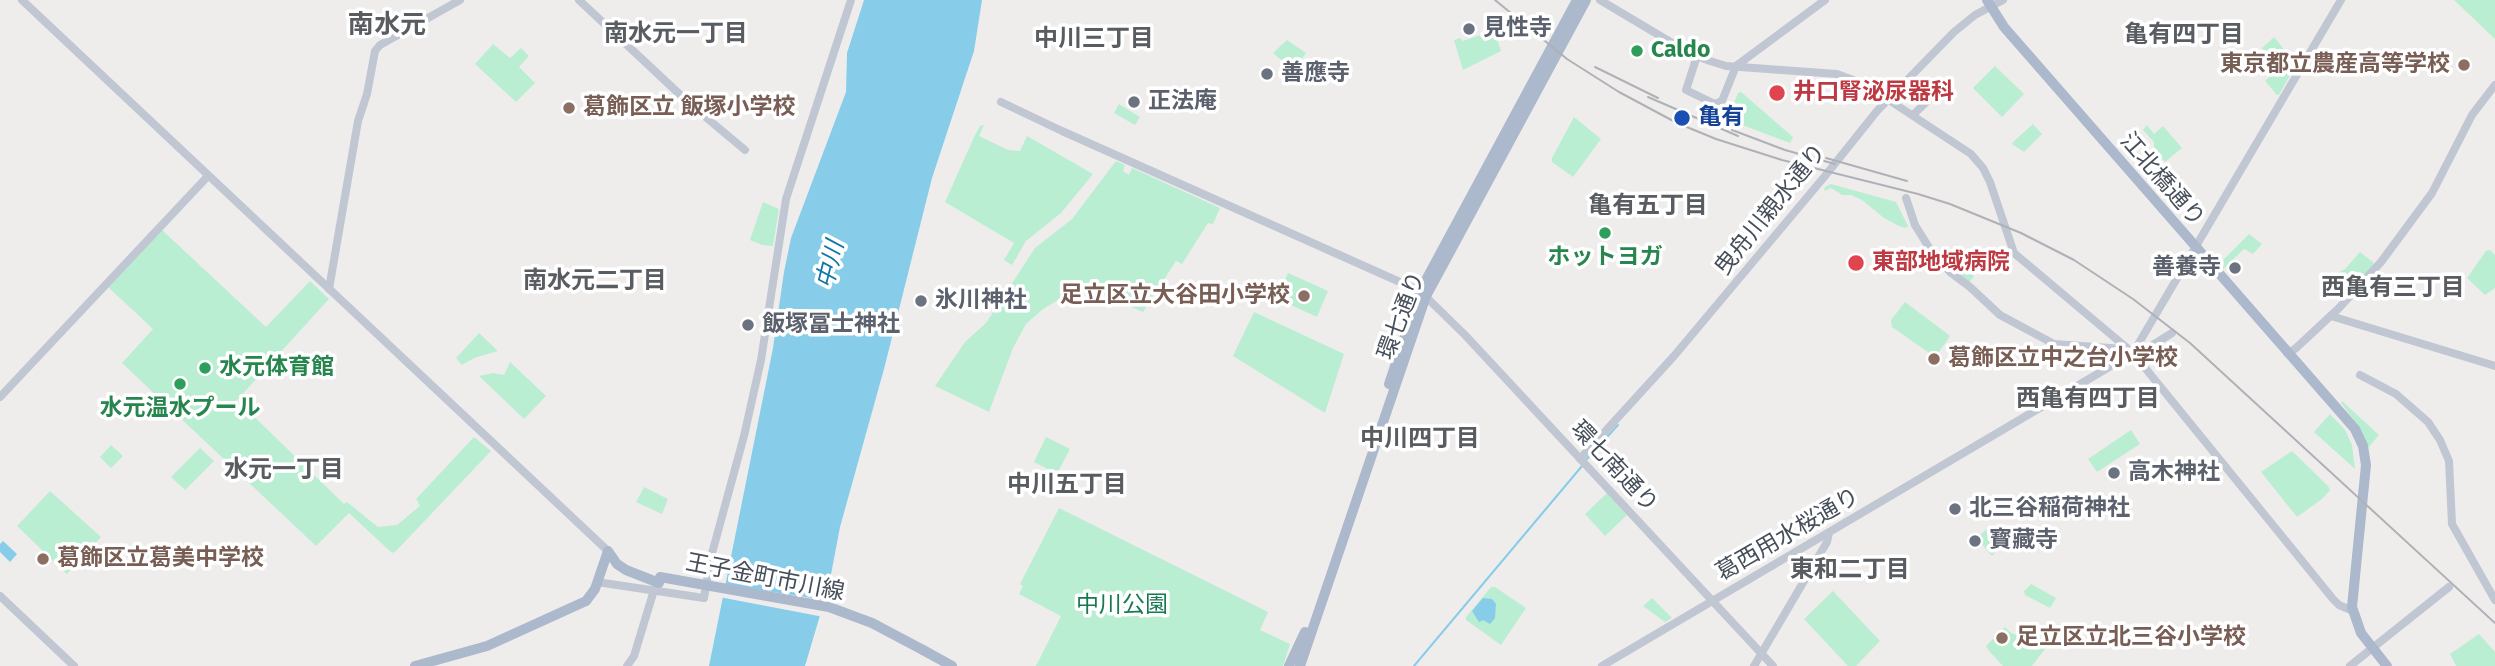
<!DOCTYPE html>
<meta charset="utf-8">
<style>
body{margin:0}
canvas{display:block;background:#efecec}
</style>
<canvas width="2495" height="666"></canvas>
<script>
const ctx = document.querySelector('canvas').getContext('2d');
ctx.lineJoin = 'round';
function fill(path, color) { ctx.fillStyle = color; ctx.fill(path, 'evenodd'); }
const shape = rows => new Path2D(rows.map(r => 'M' + r).join(''));
function trace(path, color, width, dash) { ctx.strokeStyle = color; ctx.lineWidth = width; ctx.lineCap = dash ? 'butt' : 'round'; ctx.setLineDash(dash || []); ctx.stroke(path); }
function label(font, color, halo, rows, align = 'center') {
  ctx.font = font + ' "Fira Sans","Noto Sans JP",sans-serif'; ctx.lineWidth = 7; ctx.setLineDash([]); ctx.textBaseline = 'middle'; ctx.strokeStyle = halo; ctx.fillStyle = color; for (const [text, x, y, turn = 0] of rows) {
    ctx.save(); ctx.translate(x, y); ctx.rotate((+turn || 0) * Math.PI / 180); ctx.textAlign = isNaN(turn) ? turn : align; if (halo) ctx.strokeText(text, 0, 0); ctx.fillText(text, 0, 0); ctx.restore();
  }
}
const green = shape([
 [2454,0,2495,0,2495,39],
 [1494,30,1501,51,1463,70,1454,40,1460,38,1463,41],
 [2274,37,2296,64,2279,95,2277,95,2265,81,2279,68,2262,48],
 [1287,40,1306,53,1296,67,1288,66,1273,53],
 [493,44,510,58,521,48,529,56,519,67,535,83,516,102,475,64],
 [1995,66,2024,94,2002,117,1973,88],
 [1741,92,1793,137,1790,143,1729,120,1732,114,1730,112,1738,93],
 [1119,104,1140,117,1135,125,1114,113],
 [1574,117,1601,139,1573,177,1552,162,1552,158],
 [2033,124,2042,134,2024,152,2012,144,2013,142],
 [984,125,979,136,1008,150,1020,151,1027,136,1093,174,1061,213,1026,241,1012,265,1004,260,1014,243,945,202,975,135,980,126],
 [2147,125,2154,134,2163,126,2182,148,2165,162,2154,150,2154,142,2143,130],
 [1116,161,1125,165,1123,171,1129,175,1132,168,1220,208,1213,224,1208,223,1182,264,1176,261,1143,312,1102,294,1086,292,1063,297,1043,309,1026,324,1013,348,989,412,935,386,965,342,986,323,1035,248,1072,219],
 [1831,184,1896,202,1908,226,1905,228,1899,226,1884,218,1862,200,1851,195,1842,195,1831,188,1824,191,1825,187],
 [763,202,779,209,773,246,762,245,750,240],
 [162,230,266,327,310,281,329,299,237,400,344,504,347,502,378,527,397,525,420,506,416,499,474,437,491,451,396,551,392,553,349,513,316,546,122,363,153,329,108,287],
 [2249,234,2262,244,2253,254,2244,249,2223,269,2219,264],
 [2490,250,2495,255,2495,288,2485,295,2467,278,2486,251],
 [1945,252,1974,276,1969,283,1940,258],
 [2360,252,2374,263,2373,266,2353,288,2337,281,2335,274,2345,269],
 [1288,273,1328,291,1317,317,1276,298],
 [1905,302,1949,335,1949,338,1935,357,1892,327,1891,320],
 [1254,312,1344,354,1325,413,1233,356],
 [479,333,498,351,474,358,462,365,456,358],
 [510,362,546,396,524,419,479,376,493,373,504,375],
 [2342,401,2379,435,2368,448,2357,424,2341,403],
 [2330,414,2345,430,2352,445,2355,469,2314,432],
 [2131,430,2140,444,2097,472,2088,459],
 [1046,437,1070,449,1057,474,1034,462],
 [111,445,123,456,111,468,100,457],
 [200,448,214,461,185,490,171,477],
 [2292,451,2328,486,2330,490,2322,499,2297,517,2261,472],
 [644,487,668,499,662,514,636,502],
 [50,491,101,537,67,574,17,526],
 [1607,493,1627,515,1605,536,1585,514],
 [1059,508,1268,612,1260,630,1290,644,1283,666,1036,666,1061,616,1019,594,1023,586,1020,584],
 [1992,525,2006,539,1992,556,1981,543,1984,540,1980,535],
 [2031,584,2056,598,2050,608,2025,595,2024,591],
 [1491,587,1495,587,1526,608,1501,645,1466,620,1466,617],
 [1833,591,1880,641,1856,666,1848,666,1804,619],
 [1652,598,1672,618,1665,622,1643,606],
 [2005,627,2011,633,2043,645,2045,649,2032,666,2003,666,1989,651,1986,646],
 [2479,634,2495,652,2495,666,2456,666,2450,654]
]);
const water = shape([
 [864,0,982,0,974,51,932,178,884,369,840,527,829,585,805,666,709,666,773,348,784,272,791,238,846,92,847,53],
 [3,541,17,554,10,562,0,552,0,544],
 [1483,598,1492,599,1496,604,1495,618,1490,624,1483,620,1479,622,1472,611]
]);
const pier = shape([
 [721,584,819,599,828,602,824,617,719,597]
]);
const stream = shape([
 [1585,461,1618,425],
 [1414,666,1582,466]
]);
const minor = shape([
 [22,0,608,551],
 [579,0,690,104,745,150],
 [1600,0,1689,53,1710,61,1726,66,1837,74,1866,85,1971,154,1983,168,1990,182,2014,253,2133,353,2148,348,2172,333],
 [1697,56,1686,90,1715,104,1722,101,1736,66],
 [1736,66,1825,0],
 [1001,102,1062,131,1420,291,1465,335,1773,666],
 [1913,115,1945,84],
 [1906,198,1915,225,1933,254,1950,272,1970,287,2000,315,2054,344,2124,349,2133,353,2333,599,2339,605,2353,611],
 [329,289,358,121,367,94,375,51,380,45,460,0],
 [2331,316,2495,366],
 [2287,353,2295,349,2339,308,2381,262,2432,193,2472,115,2495,85],
 [2360,375,2396,394,2428,422,2440,440,2449,461,2452,524,2495,600],
 [0,397,208,176],
 [1580,459,1674,356,1825,176,1877,111,1954,32,1975,15,2003,0],
 [597,582,704,598,711,557,744,436,761,360,786,199,851,0],
 [0,596,74,666],
 [627,666,634,656,654,590],
 [1602,666,2133,353,2341,0],
 [1754,666,1827,542,1829,533],
 [2350,666,2449,587]
]);
const major = shape([
 [1987,0,2004,27,2355,429,2363,446,2366,465,2352,607,2361,633,2387,666],
 [1389,384,1420,291,1577,0],
 [608,551,617,564,626,570,659,583],
 [923,650,952,666],
 [415,666,487,646,586,601,595,589,608,551],
 [1289,666,1305,632],
 [1300,666,1426,296,1586,0]
]);
const rail = shape([
 [1495,0,1567,59,1619,92,1677,123,1716,139,1782,160,1918,194,1950,204,2021,233,2074,260,2133,299,2190,343,2495,623],
 [1595,67,1658,98],
 [1648,97,1738,136],
 [1732,130,1785,150,1835,164],
 [1826,158,1907,181]
]);
const majorBridge = shape([
 [660,577,829,607,872,623,923,650]
]);
const markers = [
 [1469,29,7,"#6b7280"],
 [1637,51,7,"#2e9e5b"],
 [2464,65,7,"#8d6e63"],
 [1267,74,7,"#6b7280"],
 [1777,93,9,"#e0444e"],
 [1134,102,7,"#6b7280"],
 [569,108,7,"#8d6e63"],
 [1682,118,9,"#1a4fb4"],
 [1605,233,7,"#2e9e5b"],
 [1856,263,9,"#e0444e"],
 [2235,268,7,"#6b7280"],
 [1304,296,7,"#8d6e63"],
 [921,301,7,"#6b7280"],
 [748,325,7,"#6b7280"],
 [1934,359,7,"#8d6e63"],
 [205,368,7,"#2e9e5b"],
 [180,384,7,"#2e9e5b"],
 [2114,473,7,"#6b7280"],
 [1955,509,7,"#6b7280"],
 [1975,541,7,"#6b7280"],
 [43,559,7,"#8d6e63"],
 [2002,638,7,"#8d6e63"]
];
const worshipNames = [
 ["見性寺",1483,29],
 ["善應寺",1281,74],
 ["正法庵",1148,102],
 ["善養寺",2221,268,"right"],
 ["氷川神社",935,301],
 ["飯塚冨士神社",762,325],
 ["高木神社",2128,473],
 ["北三谷稲荷神社",1969,509],
 ["寳藏寺",1989,541]
];
const leisureNames = [
 ["Caldo",1651,51],
 ["ホットヨガ",1605,258,"center"],
 ["水元体育館",219,368],
 ["水元温水プール",180,409,"center"]
];
const educationNames = [
 ["東京都立農産高等学校",2450,65,"right"],
 ["葛飾区立 飯塚小学校",583,108],
 ["足立区立大谷田小学校",1290,296,"right"],
 ["葛飾区立中之台小学校",1948,359],
 ["葛飾区立葛美中学校",57,559],
 ["足立区立北三谷小学校",2016,638]
];
const healthNames = [
 ["井口腎泌尿器科",1793,93],
 ["東部地域病院",1872,263]
];
const transitNames = [
 ["亀有",1698,118]
];
const streetNames = [
 ["江北橋通り",2162,180,49],
 ["曳舟川親水通り",1771,210,-51],
 ["環七通り",1402,316,-69],
 ["環七南通り",1614,467,47],
 ["葛西用水桜通り",1788,535,-30],
 ["王子金町市川線",765,578,11]
];
const parkNames = [
 ["中川公園",1122,606]
];
const neighbourhoodNames = [
 ["南水元一丁目",676,34],
 ["亀有四丁目",2184,35],
 ["中川三丁目",1094,39],
 ["亀有五丁目",1648,206],
 ["南水元二丁目",595,281],
 ["西亀有三丁目",2393,288],
 ["西亀有四丁目",2088,399],
 ["中川四丁目",1420,439],
 ["水元一丁目",284,470],
 ["中川五丁目",1067,485],
 ["東和二丁目",1850,570]
];
const waterNames = [
 ["中川",831,265,-76]
];
const quarterNames = [
 ["南水元",387,26]
];
fill(green, '#baeed2');
fill(water, '#87cdea');
fill(pier, '#efecec');
trace(stream, '#87cdea', 2);
trace(minor, '#c0c7d2', 8);
trace(major, '#acb9cc', 10);
trace(rail, '#afb1b7', 2);
trace(majorBridge, '#acb9cc', 10);
for (const [x, y, r, color] of markers) { const dot = new Path2D(); dot.arc(x, y, r, 0, 2 * Math.PI); ctx.fillStyle = color; ctx.fill(dot); trace(dot, '#fff', 2.5); }
label('bold 23px', '#5b616d', '#fff', worshipNames, 'left');
label('bold 23px', '#27864d', '#fff', leisureNames, 'left');
label('bold 23px', '#785e54', '#fff', educationNames, 'left');
label('bold 23px', '#be3a42', '#fff', healthNames, 'left');
label('bold 23px', '#164399', '#fff', transitNames, 'left');
label('23px', '#454e59', '#fff', streetNames);
label('23px', '#177951', '#fff', parkNames);
label('bold 24px', '#595c61', '#fff', neighbourhoodNames);
label('italic 24px', '#0d78a4', '#fff', waterNames);
label('bold 26px', '#595c61', '#fff', quarterNames);
</script>
